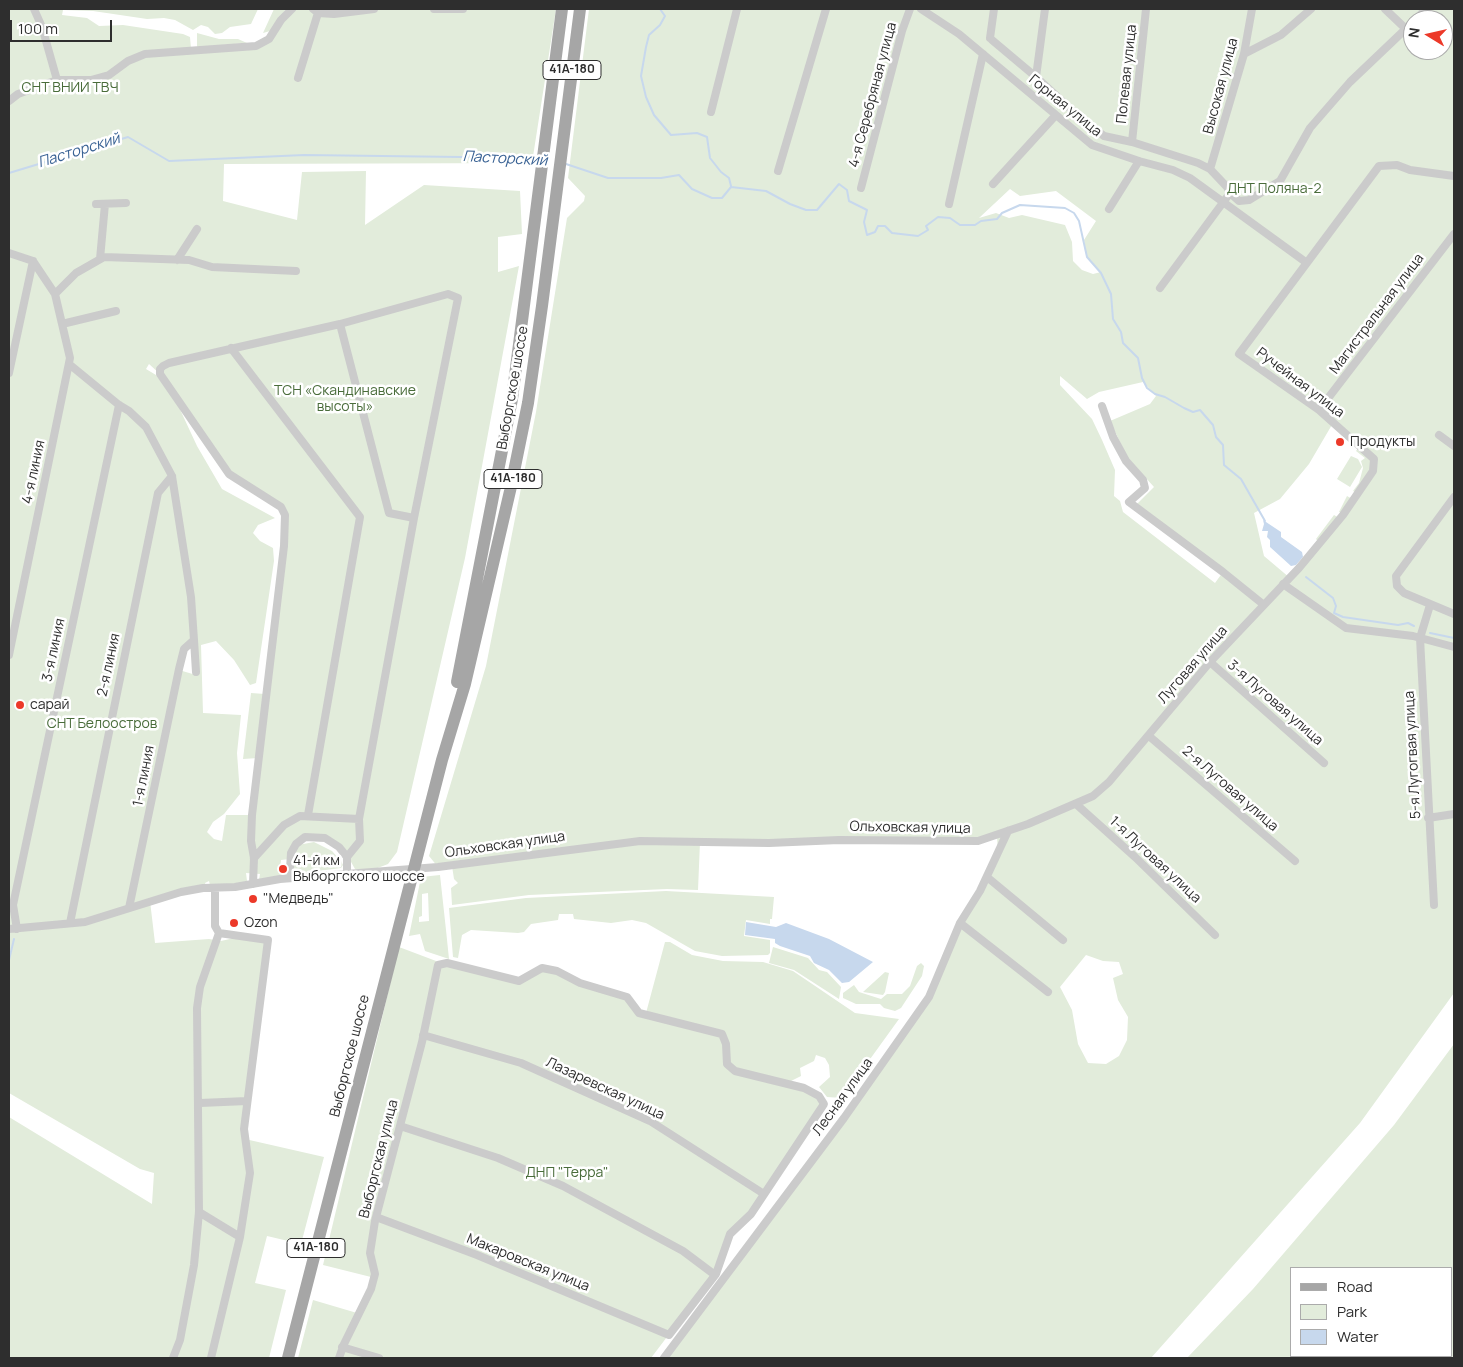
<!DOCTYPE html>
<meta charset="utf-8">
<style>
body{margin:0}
#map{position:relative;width:1463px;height:1367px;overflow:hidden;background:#fff;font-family:Manrope,sans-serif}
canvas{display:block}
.frame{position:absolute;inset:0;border:10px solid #2e2e2e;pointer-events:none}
.legend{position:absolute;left:1290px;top:1267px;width:162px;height:90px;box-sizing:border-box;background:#fff;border:1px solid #ababab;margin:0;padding:6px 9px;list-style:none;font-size:15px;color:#2e2e2e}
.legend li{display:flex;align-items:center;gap:10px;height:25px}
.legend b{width:25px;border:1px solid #ababab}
.north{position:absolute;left:1403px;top:10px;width:50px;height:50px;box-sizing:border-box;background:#fff;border:1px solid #ababab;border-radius:50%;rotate:279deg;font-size:14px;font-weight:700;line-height:20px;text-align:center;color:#2e2e2e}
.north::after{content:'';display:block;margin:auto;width:18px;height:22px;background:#ec3929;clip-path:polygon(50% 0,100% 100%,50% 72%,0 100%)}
.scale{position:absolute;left:10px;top:20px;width:102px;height:22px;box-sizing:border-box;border:2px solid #2e2e2e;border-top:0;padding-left:6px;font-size:15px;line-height:18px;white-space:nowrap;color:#2e2e2e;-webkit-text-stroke:4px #fff;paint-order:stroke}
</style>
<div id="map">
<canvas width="1463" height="1367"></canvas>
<div class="frame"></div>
<ul class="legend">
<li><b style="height:6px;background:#a6a6a6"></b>Road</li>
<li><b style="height:14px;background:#e2ecdb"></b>Park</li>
<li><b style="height:14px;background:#c7d8ed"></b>Water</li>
</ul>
<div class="north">N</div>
<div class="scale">100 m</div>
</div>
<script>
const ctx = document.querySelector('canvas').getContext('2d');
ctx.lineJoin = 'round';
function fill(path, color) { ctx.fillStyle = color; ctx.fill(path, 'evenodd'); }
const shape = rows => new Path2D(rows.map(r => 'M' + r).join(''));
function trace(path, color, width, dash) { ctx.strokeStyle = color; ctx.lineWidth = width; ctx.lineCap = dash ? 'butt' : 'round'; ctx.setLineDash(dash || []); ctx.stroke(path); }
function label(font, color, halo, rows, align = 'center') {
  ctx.font = font + ' Manrope,sans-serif'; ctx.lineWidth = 5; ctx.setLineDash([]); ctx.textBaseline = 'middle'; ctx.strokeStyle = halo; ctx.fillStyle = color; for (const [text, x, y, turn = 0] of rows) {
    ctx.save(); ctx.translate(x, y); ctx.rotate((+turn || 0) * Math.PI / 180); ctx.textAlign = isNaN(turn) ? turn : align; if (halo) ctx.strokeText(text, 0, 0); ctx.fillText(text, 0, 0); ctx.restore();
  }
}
const green = shape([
 [9,9,258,9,251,24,230,27,222,33,215,34,208,27,201,25,193,30,175,20,164,18,147,19,93,11,63,10,62,15,87,18,99,26,123,25,183,34,190,37,191,49,260,45,292,9,556,9,532,163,224,164,223,201,297,220,302,172,366,171,365,225,424,185,520,191,522,234,498,237,498,272,519,266,465,558,397,852,388,864,375,869,359,870,355,869,341,844,305,835,290,859,281,860,280,870,289,871,289,875,259,880,260,874,246,873,247,881,244,882,231,885,210,885,209,881,205,883,206,886,150,901,155,943,209,939,221,941,243,936,268,940,245,1139,324,1157,301,1244,267,1236,255,1283,286,1290,269,1358,9,1358,9,1117,152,1204,154,1173,140,1169,9,1093],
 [149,364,160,374,229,474,281,507,284,546,265,694,251,693,243,759,258,758,252,815,226,815,222,841,214,839,207,832,213,822,224,814,240,794,237,753,241,715,203,713,201,645,216,641,234,660,250,685,256,683,274,561,273,548,260,541,253,533,258,525,275,518,222,489,197,446,177,403,156,375,146,369],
 [194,640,196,675,179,670,184,649],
 [274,9,286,9,270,31,263,33],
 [589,9,1454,9,1454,993,1360,1123,1151,1358,664,1358,916,1017,962,921,998,854,997,835,981,840,700,842,698,890,667,889,529,895,452,905,451,888,458,883,454,879,452,866,438,867,429,856,486,666,536,412,567,218,584,201,585,196,568,178],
 [1413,20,1443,20,1443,50,1413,50],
 [1010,189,1020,196,1056,191,1096,221,1084,240,1087,257,1101,272,1093,274,1082,270,1073,261,1072,242,1065,225,1022,215,1009,218,996,213,979,218],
 [1060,376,1087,399,1099,392,1143,382,1156,396,1150,404,1110,421,1127,457,1154,487,1136,505,1223,572,1215,583,1123,512,1120,501,1114,496,1115,470,1102,440,1092,419,1060,385],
 [1333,423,1360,445,1356,451,1365,458,1361,461,1363,468,1359,483,1353,491,1359,494,1354,500,1347,496,1339,512,1344,515,1341,519,1334,515,1316,539,1320,543,1290,578,1264,556,1254,513,1280,499,1309,464],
 [1086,955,1103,961,1119,962,1123,974,1113,978,1118,1000,1128,1017,1127,1040,1119,1056,1106,1064,1088,1063,1078,1044,1072,1010,1060,987],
 [197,33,219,39,238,39,247,43,197,47],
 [1351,456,1358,459,1362,467,1350,487,1337,479],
 [314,842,332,851,341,861,343,865,341,868,295,874,292,870,292,854,298,845],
 [440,875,446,930,449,959,425,951,420,934,409,936,421,877],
 [428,893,429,921,419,922,419,917,422,916,422,894],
 [666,891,774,897,772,919,770,919,770,924,746,920,744,936,770,940,770,953,768,955,722,956,695,951,646,923,632,920,611,923,574,919,573,914,559,914,558,920,531,924,524,932,518,933,471,930,462,935,458,958,453,957,449,908,526,898],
 [665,942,670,942,692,955,723,961,763,962,793,971,855,1013,899,1019,842,1098,827,1097,819,1087,830,1077,829,1065,825,1058,816,1055,814,1061,800,1068,801,1076,791,1081,790,1083,804,1088,824,1104,765,1192,735,1228,717,1271,651,1358,298,1358,313,1300,357,1313,361,1311,371,1277,323,1265,399,947,444,964,519,981,542,968,627,997,637,1012,646,1013],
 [773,947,808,958,819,970,827,972,841,987,839,999,794,970,769,963],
 [921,963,924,966,922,976,901,1008,895,1011,884,1008,880,1004,856,1004,843,998,843,993,854,985,859,992,881,999,887,994,902,994,910,986,917,966],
 [885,972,889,973,885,992,883,995,863,992],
 [1454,1044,1454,1358,1187,1358,1253,1289,1394,1125],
 [1292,1268,1452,1268,1452,1356,1292,1356]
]);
const water = shape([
 [1263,520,1281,532,1281,537,1302,552,1303,557,1296,565,1291,566,1270,547,1270,540,1267,537,1268,531,1262,531,1264,524],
 [746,922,776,927,786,923,829,939,873,962,849,982,842,983,829,970,814,963,810,956,780,946,775,943,775,939,745,935]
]);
const stream = shape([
 [660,9,665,16,660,25,649,35,646,47,641,76,646,97,654,115,671,135,697,133,707,137,710,158,721,172,729,178,731,186],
 [566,164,608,178,661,178,679,175,692,189,712,198,722,198,731,187,766,191,790,204,806,210,817,210,839,184,847,190,849,201,867,210,864,222,867,235,875,232,878,226,885,226,892,233,918,236,928,230,926,226,938,217,950,218,960,225,975,225,981,221,997,219,1002,213,1020,205,1065,208,1074,213,1079,221,1087,257,1101,273,1111,294,1113,319,1121,332,1123,343,1138,358,1142,378,1147,388,1155,394,1165,397,1184,408,1193,412,1200,410,1213,425,1216,437,1223,445,1224,465,1241,479,1265,521],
 [9,173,128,137,169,161,304,155,539,158],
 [1306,577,1333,598,1336,606,1334,613,1343,617,1398,625,1408,623,1414,626],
 [1430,633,1454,638],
 [9,960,14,939]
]);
const minor = shape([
 [34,9,42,27,57,80],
 [313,9,318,13,334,14,374,9],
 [434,9,463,9],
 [921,9,959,34,1092,145,1139,161,1173,170,1190,178,1307,263],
 [1385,9,1406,29],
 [1415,20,1426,9],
 [990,38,994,9],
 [992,40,1036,77,1078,116,1104,136,1132,142,1198,163,1210,169,1227,187,1230,193,1160,288],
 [1244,54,1281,35,1311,9],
 [1036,77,1045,9],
 [298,78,318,13],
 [9,101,18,94,57,80,91,80,109,75,128,61,145,54,256,46,269,39,281,20,292,9],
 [711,112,737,9],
 [1132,142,1146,9],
 [1210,169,1244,54,1252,9],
 [778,171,826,9],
 [993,184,1055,116],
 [861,188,902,31,910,9],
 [1230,193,1239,201,1249,200,1280,181,1310,128,1350,82,1413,22],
 [96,204,126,203],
 [949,204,983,54],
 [1109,209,1139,161],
 [9,253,33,261,55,294,70,358,9,655],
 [100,259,105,204],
 [177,260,197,229],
 [55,294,76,273,104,257,189,260,212,267,296,271],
 [62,324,116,311],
 [340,324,389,513,414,518],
 [231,348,360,517,308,815],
 [69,364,119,405,129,411,146,427,172,476,191,597,194,640,184,649,179,669,129,908],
 [9,373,33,261],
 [1102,406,1113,437,1126,461,1143,480,1145,488,1129,502,1223,572,1264,605],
 [1319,410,1454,234],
 [1439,435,1454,446],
 [1454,497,1396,576,1397,586,1404,593,1454,614],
 [1283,584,1346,628,1413,636,1454,647],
 [1430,605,1420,638,1434,905],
 [194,640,196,672],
 [1210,662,1324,763],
 [1149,736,1295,861],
 [1076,804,1135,857,1215,935],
 [1428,818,1454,814],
 [254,858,284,825,300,816,359,819],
 [987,877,1063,940],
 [292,878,290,869,291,853,296,844,305,837,325,838,339,847,347,857,347,873],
 [253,884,254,858,251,841,252,815,284,546,285,515,281,507,229,474,160,374,160,369,163,366,169,363,340,324,448,294,458,298,414,518,359,819,360,841,347,857],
 [70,923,158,493,172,476],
 [960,923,1048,992],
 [9,929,85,922,181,892,203,888,235,887,280,879,438,867,640,841,769,843,839,840,978,841,1028,824,1093,796,1109,782,1210,662,1299,568,1343,515,1373,471,1374,459,1319,410,1239,354,1379,166,1397,165,1410,170,1454,176],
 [17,929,13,905,119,405],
 [423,1035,521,1063,650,1121,764,1194],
 [200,1103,247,1101],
 [400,1126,498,1158,563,1186,683,1251,715,1275],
 [199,1212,240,1237],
 [342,1347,379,1358],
 [173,1358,180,1340,194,1265,199,1212,197,1008,200,987,219,933],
 [211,1358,240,1237,250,1173,244,1129,268,940,219,933,215,926,215,889],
 [339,1358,344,1344,371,1289,375,1274,370,1253,375,1221,422,1042,438,965,447,963,519,981,542,968,557,971,580,983,627,997,639,1013,722,1034,726,1044,727,1064,735,1071,804,1088,819,1096,824,1104,751,1214,730,1234,716,1274,669,1335,477,1255,376,1217],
 [664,1358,844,1118,929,997,960,923,980,891,1008,831]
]);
const primary = shape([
 [457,682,512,399,562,9],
 [288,1358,442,760,465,684,510,491,528,403,542,306,580,9]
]);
const markers = [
 [1340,442,5,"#ec3929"],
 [20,705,5,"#ec3929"],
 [283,869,5,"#ec3929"],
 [253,899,5,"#ec3929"],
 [234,923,5,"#ec3929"]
];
const shields = [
 [572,70,58],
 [513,479,58],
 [316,1248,58]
];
const shieldNames = [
 ["41А-180",572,70],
 ["41А-180",513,479],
 ["41А-180",316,1248]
];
const streetNames = [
 ["Полевая улица",1127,74,-84],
 ["Высокая улица",1221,86,-75],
 ["4-я Серебряная улица",873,95,-75],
 ["Горная улица",1065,106,39],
 ["Магистральная улица",1377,314,-53],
 ["Ручейная улица",1300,383,37],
 ["Выборгское шоссе",513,388,-80],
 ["4-я линия",34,472,-78],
 ["3-я линия",54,650,-78],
 ["2-я линия",109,665,-78],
 ["Луговая улица",1193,665,-49],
 ["3-я Луговая улица",1275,703,41],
 ["5-я Лугогвая улица",1413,755,-93],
 ["1-я линия",144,776,-79],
 ["2-я Луговая улица",1230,789,41],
 ["Ольховская улица",910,828,1],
 ["Ольховская улица",505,845,-8],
 ["1-я Луговая улица",1155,860,43],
 ["Выборгское шоссе",350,1056,-76],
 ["Лазаревская улица",605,1089,25],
 ["Лесная улица",843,1097,-54],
 ["Выборгская улица",379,1159,-76],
 ["Макаровская улица",528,1263,22]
];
const parkNames = [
 ["СНТ ВНИИ ТВЧ",70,88],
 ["ДНТ Поляна-2",1274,189],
 ["ТСН «Скандинавские",345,391],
 ["высоты»",345,407],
 ["СНТ Белоостров",102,724],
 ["ДНП \"Терра\"",567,1173]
];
const poiNames = [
 ["Продукты",1350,442],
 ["сарай",30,705],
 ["41-й км",293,861],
 ["Выборгского шоссе",293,877],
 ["\"Медведь\"",263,899],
 ["Ozon",244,923]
];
const waterNames = [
 ["Пасторский",79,151,-17],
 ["Пасторский",505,159,3]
];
fill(green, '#e2ecdb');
fill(water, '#c7d8ed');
trace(stream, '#c7d8ed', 2);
trace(minor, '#cbcbcb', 8);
trace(primary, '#a6a6a6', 12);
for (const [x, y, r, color] of markers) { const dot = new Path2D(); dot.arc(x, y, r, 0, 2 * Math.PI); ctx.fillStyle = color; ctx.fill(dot); trace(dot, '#fff', 2); }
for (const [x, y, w] of shields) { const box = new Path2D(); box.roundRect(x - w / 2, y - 9.5, w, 19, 4); ctx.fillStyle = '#fff'; ctx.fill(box); trace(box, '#2e2e2e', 1); }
label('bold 12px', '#2e2e2e', null, shieldNames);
label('14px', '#2e2e2e', '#fff', streetNames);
label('14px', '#496c3a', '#fff', parkNames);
label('14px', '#2e2e2e', '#fff', poiNames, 'left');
label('italic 15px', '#396294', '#fff', waterNames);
</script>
